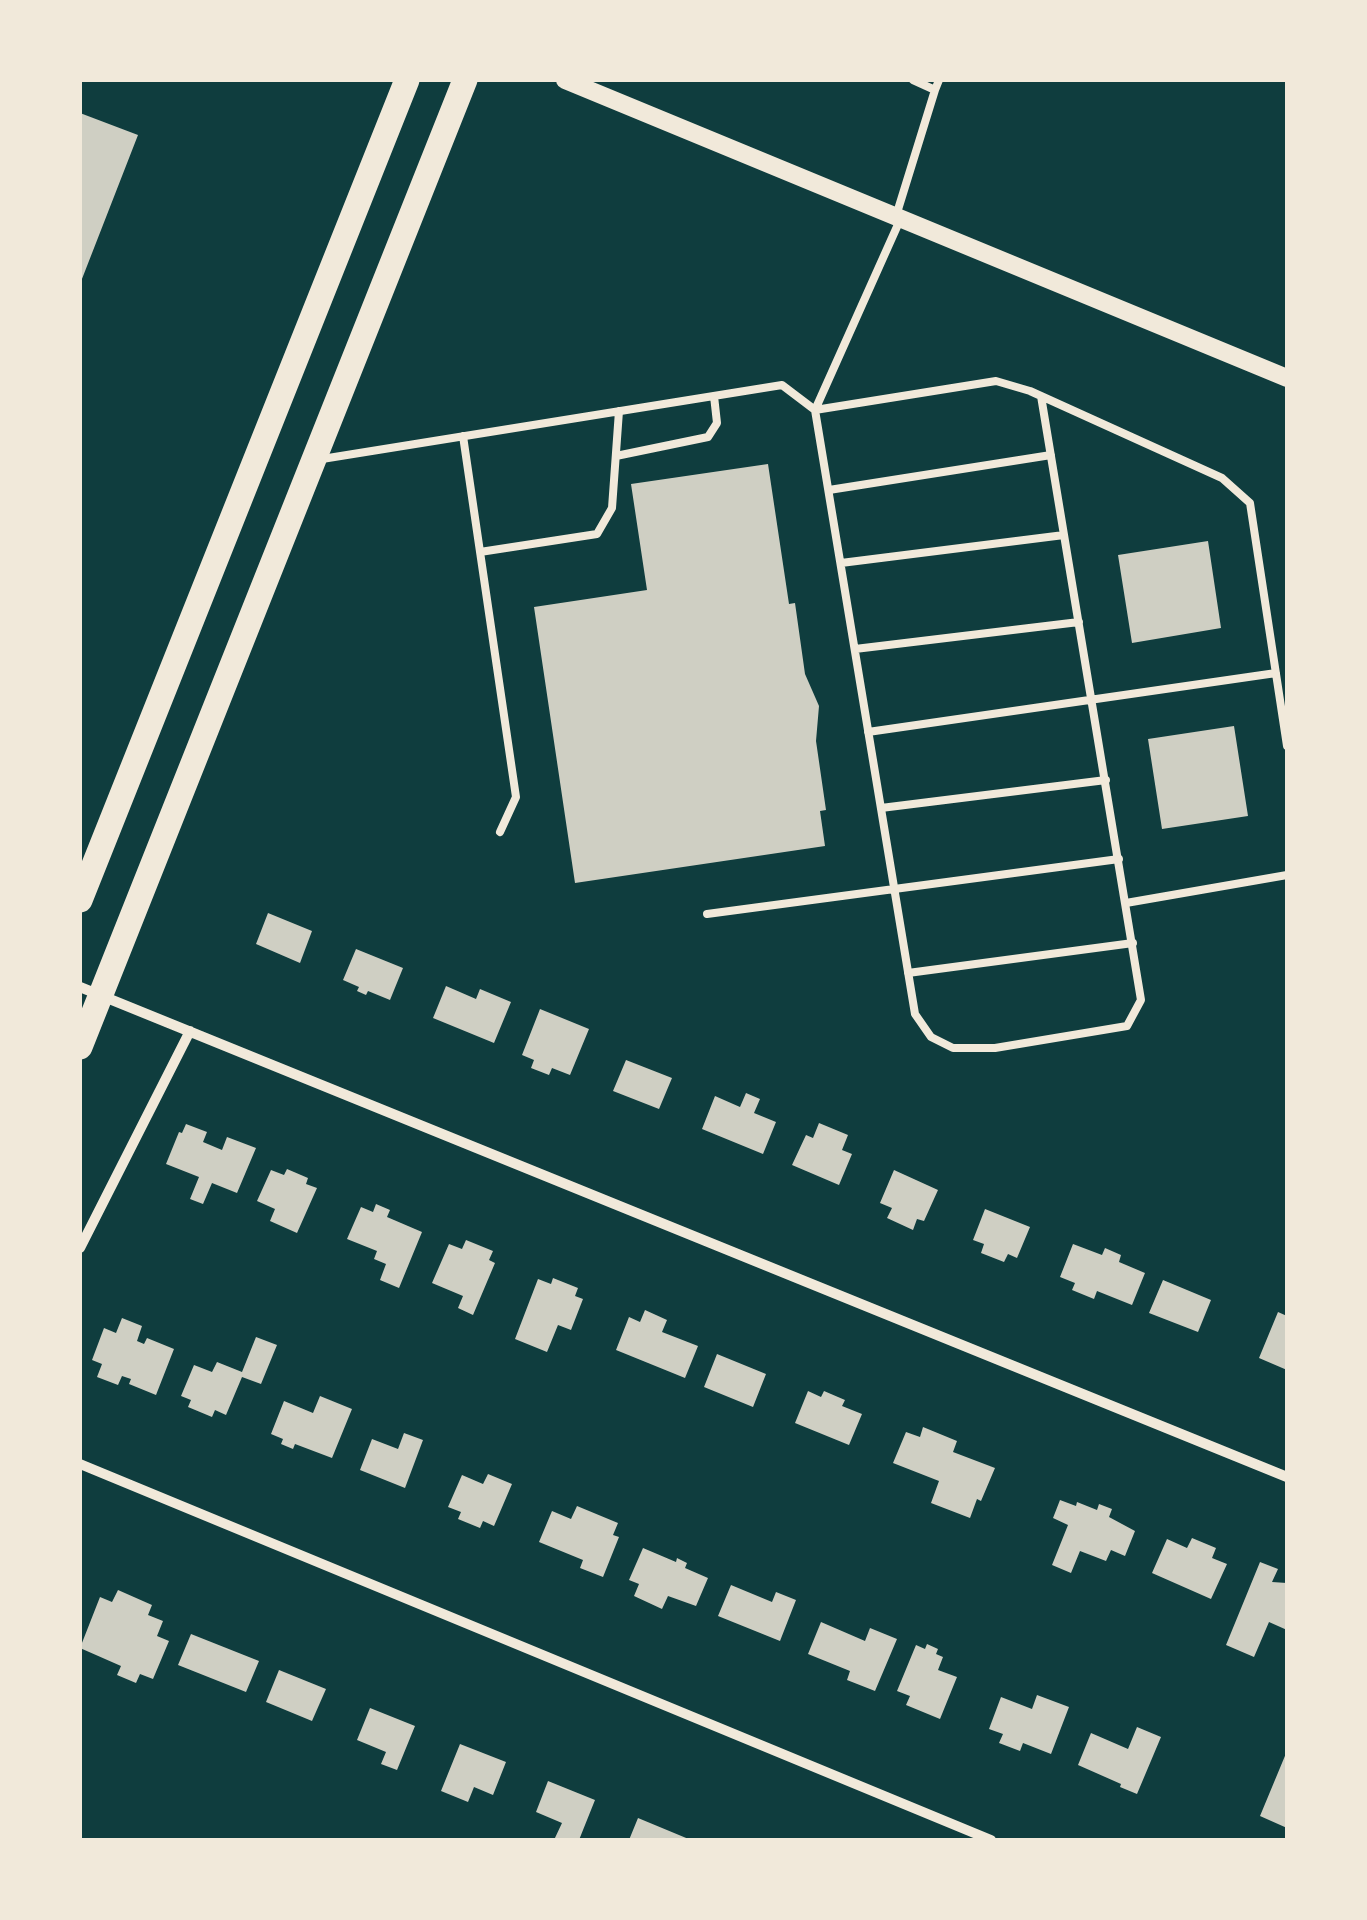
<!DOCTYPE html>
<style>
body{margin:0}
#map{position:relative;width:1367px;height:1920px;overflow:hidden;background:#0f3d3e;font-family:"DejaVu Sans",sans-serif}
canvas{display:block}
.frame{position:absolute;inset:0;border:82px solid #f1e9da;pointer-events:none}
</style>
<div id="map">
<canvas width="1367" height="1920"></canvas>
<div class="frame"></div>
</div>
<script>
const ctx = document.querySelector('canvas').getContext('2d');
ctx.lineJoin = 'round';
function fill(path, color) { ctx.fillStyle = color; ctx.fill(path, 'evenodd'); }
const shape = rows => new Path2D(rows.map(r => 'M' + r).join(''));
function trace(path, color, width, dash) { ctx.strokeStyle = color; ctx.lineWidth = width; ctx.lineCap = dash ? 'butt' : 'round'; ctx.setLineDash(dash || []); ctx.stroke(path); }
const building = shape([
 [80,113,138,135,80,284],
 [768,464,789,604,795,603,805,674,819,706,816,741,826,810,820,811,825,846,575,883,534,607,647,590,631,484],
 [1208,541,1221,628,1132,643,1118,555],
 [1234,726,1248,816,1162,829,1148,739],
 [268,913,312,931,300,963,256,944],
 [356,949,403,968,390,1000,368,991,366,995,357,991,359,987,343,980],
 [446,986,476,999,480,989,511,1002,494,1043,433,1018],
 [540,1009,589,1029,570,1075,552,1068,549,1075,531,1068,534,1060,522,1055],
 [626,1060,672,1078,659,1109,613,1091],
 [746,1093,760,1099,754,1113,776,1122,763,1154,702,1129,715,1096,740,1107],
 [819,1123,848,1135,842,1150,852,1154,839,1185,792,1165,806,1135,813,1138],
 [186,1124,207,1132,203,1142,222,1150,227,1137,256,1148,237,1193,212,1183,203,1204,190,1199,199,1177,166,1164,179,1132,182,1133],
 [287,1169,308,1178,306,1184,317,1188,297,1233,270,1221,275,1209,257,1201,271,1170,284,1175],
 [894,1170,938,1190,924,1221,917,1219,913,1230,887,1218,892,1208,880,1203],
 [376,1204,390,1210,387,1217,422,1232,399,1288,380,1280,386,1264,374,1259,377,1251,347,1239,361,1207,373,1212],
 [985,1209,1030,1227,1017,1258,1008,1254,1004,1262,981,1253,984,1244,973,1240],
 [466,1240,493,1251,489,1260,495,1263,473,1315,458,1308,463,1296,432,1283,449,1244,462,1249],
 [1073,1244,1102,1255,1105,1248,1121,1255,1119,1262,1145,1273,1132,1305,1097,1291,1094,1299,1072,1290,1075,1283,1060,1277],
 [553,1278,578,1288,575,1296,583,1299,571,1330,558,1325,547,1352,515,1339,538,1279,551,1284],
 [1163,1280,1211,1300,1198,1332,1149,1313],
 [645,1310,667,1320,662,1332,698,1346,685,1378,616,1350,629,1317,640,1322],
 [1278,1312,1287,1316,1287,1370,1259,1358],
 [122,1318,142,1326,137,1341,144,1344,147,1338,174,1349,156,1395,129,1384,131,1379,122,1376,118,1385,97,1377,102,1364,92,1360,104,1328,116,1333],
 [256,1337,277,1345,261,1384,242,1377,226,1415,215,1410,212,1417,188,1407,191,1400,181,1396,194,1365,212,1372,217,1362,242,1372],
 [717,1354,766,1374,753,1407,704,1387],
 [808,1391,821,1397,824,1391,845,1400,842,1406,862,1414,849,1445,795,1423],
 [320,1396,352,1409,332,1458,295,1444,293,1449,281,1444,283,1439,271,1434,284,1401,313,1413],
 [923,1427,957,1441,953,1452,995,1468,981,1501,977,1499,970,1518,931,1503,939,1481,893,1463,906,1432,920,1437],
 [404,1433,423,1440,405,1488,360,1470,372,1439,398,1449],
 [488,1474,512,1484,494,1526,483,1521,480,1528,458,1519,461,1512,448,1507,462,1475,483,1484],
 [1060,1500,1076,1506,1077,1502,1097,1510,1099,1504,1112,1509,1109,1517,1135,1531,1125,1556,1111,1550,1106,1561,1080,1551,1071,1573,1052,1565,1068,1525,1053,1518],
 [577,1506,618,1523,613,1535,619,1537,603,1577,580,1568,583,1560,539,1542,552,1511,571,1519],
 [1192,1538,1216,1548,1212,1558,1227,1564,1211,1599,1152,1573,1167,1539,1187,1548],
 [643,1548,676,1562,677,1558,687,1563,685,1568,708,1578,696,1606,668,1596,662,1609,634,1596,639,1584,629,1580],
 [1260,1562,1278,1569,1272,1582,1287,1583,1287,1630,1269,1622,1254,1657,1226,1645],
 [731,1585,772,1602,776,1592,796,1600,780,1641,718,1616],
 [118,1590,152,1605,148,1615,163,1621,157,1636,169,1641,153,1679,140,1674,136,1683,117,1675,121,1666,80,1648,100,1597,112,1602],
 [821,1622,865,1641,870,1628,897,1639,875,1691,847,1680,850,1671,808,1654],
 [191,1634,259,1661,246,1692,178,1665],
 [927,1644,938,1649,936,1654,943,1657,938,1670,957,1677,940,1719,906,1705,910,1696,897,1691,916,1645,925,1649],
 [279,1670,326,1689,312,1721,266,1702],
 [1037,1695,1069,1707,1051,1754,1023,1743,1020,1751,999,1743,1003,1734,989,1729,1001,1697,1032,1709],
 [370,1708,415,1726,397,1770,381,1764,386,1752,357,1740],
 [1137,1727,1161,1737,1137,1794,1120,1787,1121,1784,1078,1765,1091,1733,1128,1749],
 [460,1744,506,1762,493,1795,474,1787,468,1802,441,1791],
 [1287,1751,1287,1828,1260,1816],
 [548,1781,595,1800,579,1840,554,1840,562,1823,536,1812],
 [638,1818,691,1840,629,1840]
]);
const service = shape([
 [913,80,935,90,939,80],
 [896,216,935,90],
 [900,220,815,410,996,381,1030,391,1222,478,1250,503,1287,746],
 [463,436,516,797,500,832],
 [616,456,708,437,717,423,714,396],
 [322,459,782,385,815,410,915,1014,931,1037,953,1048,995,1048,1127,1026,1141,1000,1041,396],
 [829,490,1051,455],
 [480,552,597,534,612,508,619,411],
 [841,563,1064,535],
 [855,649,1079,622],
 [868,732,1276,673],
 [881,808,1106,780],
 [1126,903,1287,875],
 [707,914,1119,859],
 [908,973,1133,943]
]);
const minor = shape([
 [80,987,1287,1477],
 [80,1248,190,1031],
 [80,1464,991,1840]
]);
const tertiary = shape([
 [565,80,1287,378]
]);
const primary = shape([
 [80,900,407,80],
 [80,1047,465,80]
]);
fill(building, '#cfcfc3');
trace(service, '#f1e9da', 8);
trace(minor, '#f1e9da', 10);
trace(tertiary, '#f1e9da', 18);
trace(primary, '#f1e9da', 25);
</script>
